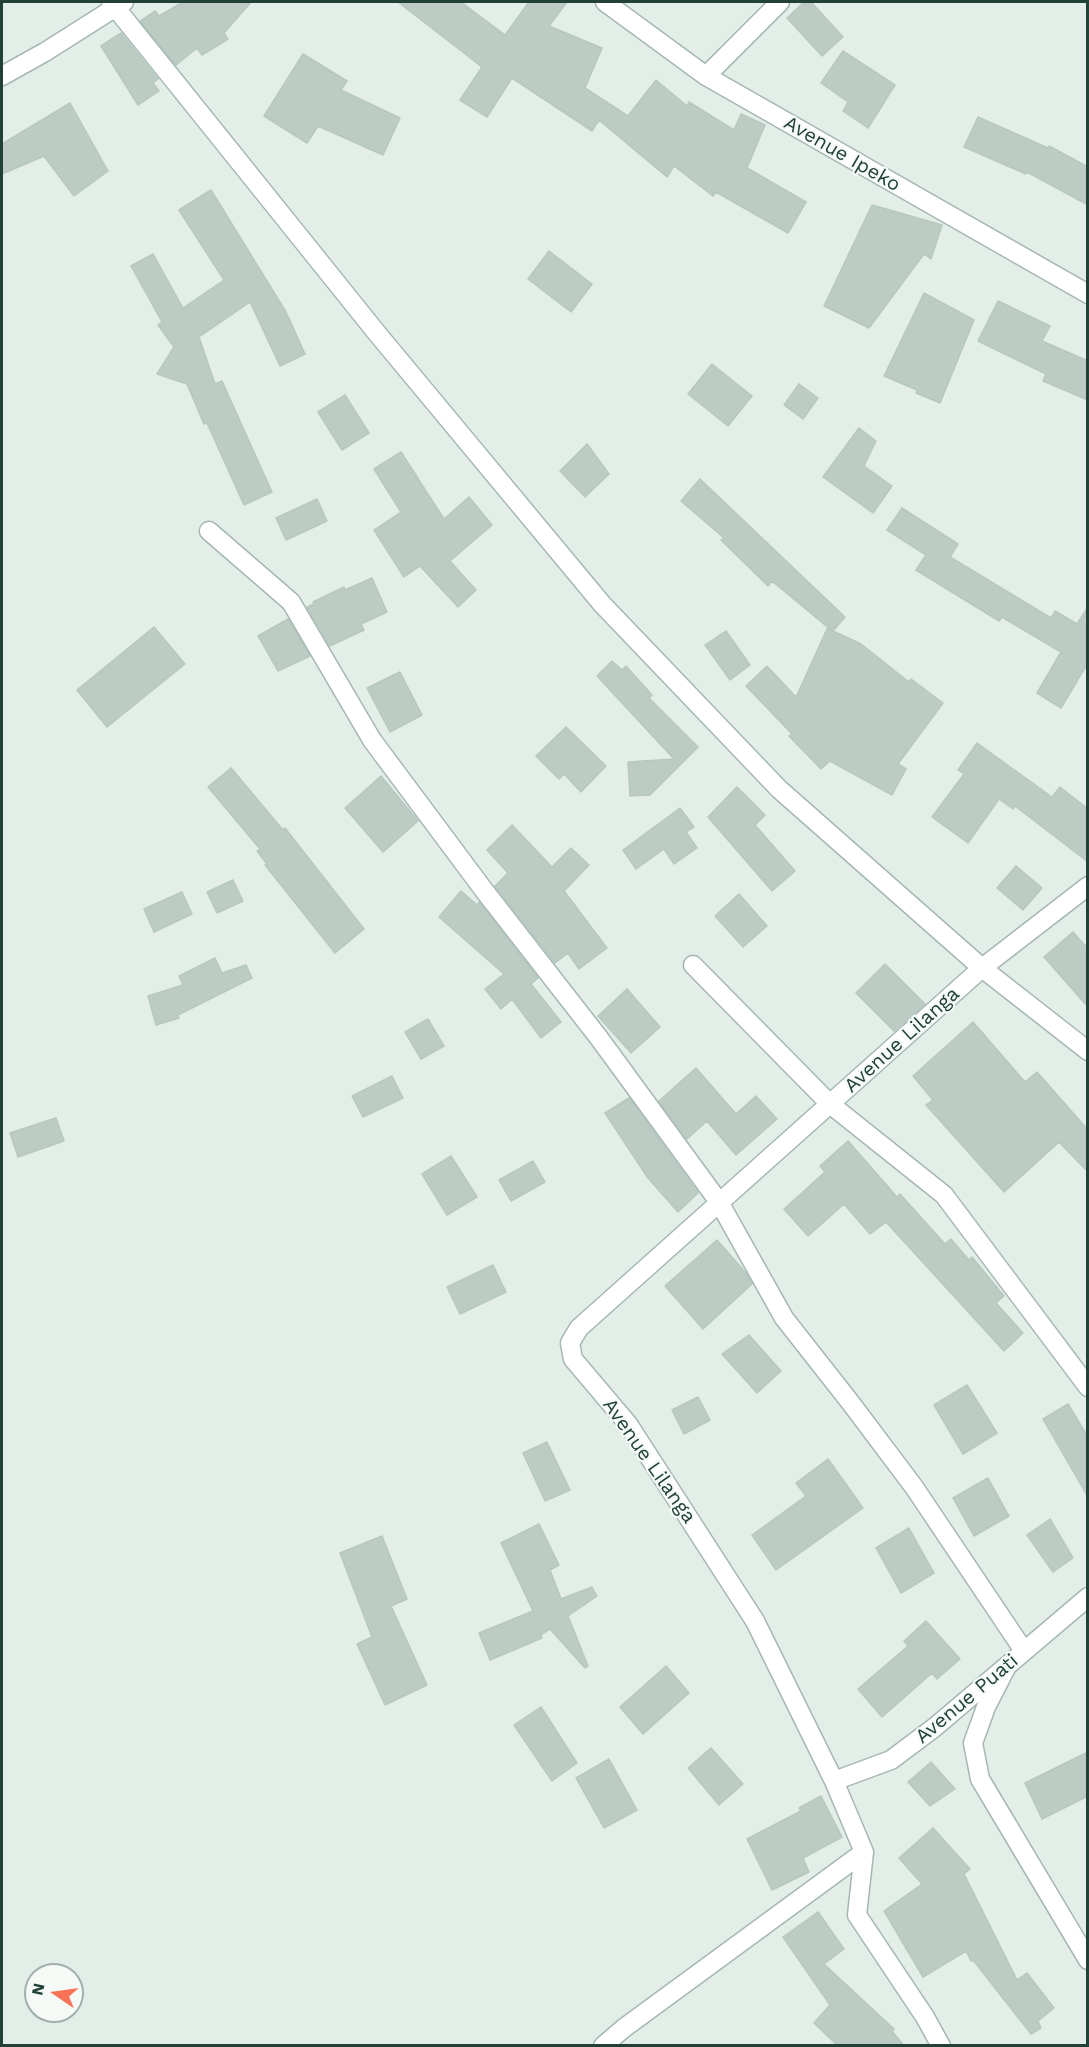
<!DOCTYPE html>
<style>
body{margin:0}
#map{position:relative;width:1089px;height:2047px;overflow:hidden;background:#e4eee9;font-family:"Work Sans",sans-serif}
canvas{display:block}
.frame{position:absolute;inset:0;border:3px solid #224136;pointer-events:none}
.north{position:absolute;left:24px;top:1963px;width:60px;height:60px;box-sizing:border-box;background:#f5faf7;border:2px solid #a1b0aa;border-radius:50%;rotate:283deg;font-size:16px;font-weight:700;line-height:24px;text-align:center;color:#224136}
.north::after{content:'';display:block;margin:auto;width:21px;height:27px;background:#f87258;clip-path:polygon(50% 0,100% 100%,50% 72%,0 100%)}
</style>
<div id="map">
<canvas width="1089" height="2047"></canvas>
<div class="frame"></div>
<div class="north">N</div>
</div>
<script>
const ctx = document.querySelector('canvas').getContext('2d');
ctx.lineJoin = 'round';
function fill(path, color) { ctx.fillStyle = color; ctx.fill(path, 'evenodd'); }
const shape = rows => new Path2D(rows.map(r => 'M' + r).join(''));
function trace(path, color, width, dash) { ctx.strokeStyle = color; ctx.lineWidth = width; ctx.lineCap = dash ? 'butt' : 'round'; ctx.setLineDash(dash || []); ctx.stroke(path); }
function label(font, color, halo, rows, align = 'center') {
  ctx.font = font + ' "Work Sans",sans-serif'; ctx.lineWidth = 4.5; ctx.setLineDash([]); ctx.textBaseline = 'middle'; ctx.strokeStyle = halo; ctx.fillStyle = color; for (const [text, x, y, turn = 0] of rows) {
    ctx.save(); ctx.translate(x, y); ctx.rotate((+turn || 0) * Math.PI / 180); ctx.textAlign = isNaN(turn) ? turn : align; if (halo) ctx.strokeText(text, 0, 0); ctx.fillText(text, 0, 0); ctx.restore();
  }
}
const building = shape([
 [183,2,251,2,224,33,228,39,202,55,197,48,176,65,140,21,155,11,159,16,183,2],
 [398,2,461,2,505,35,529,2,567,2,549,26,602,48,585,88,628,116,656,80,687,106,689,102,734,130,741,114,765,125,747,168,806,202,788,233,716,192,713,196,674,166,667,177,599,120,592,131,512,78,487,117,460,100,482,67,398,2],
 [804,2,811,2,843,37,822,56,787,18,804,2],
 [121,33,158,79,153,83,159,91,138,105,101,46,121,33],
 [843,51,895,85,868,128,843,111,848,102,821,83,843,51],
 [303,54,347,81,341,90,400,118,383,155,318,126,307,143,264,116,303,54],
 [70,103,108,171,74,196,44,156,2,174,2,144,70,103],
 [978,117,1048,148,1049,146,1088,167,1088,205,1027,172,1026,174,964,147,978,117],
 [211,190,286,312,305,354,280,366,250,302,199,337,215,384,222,381,272,492,244,505,207,423,204,424,187,384,157,374,174,347,158,325,162,322,131,266,153,254,183,308,224,280,179,210,211,190],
 [872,205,942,225,931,259,924,254,869,328,824,306,872,205],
 [549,251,592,284,571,312,528,279,549,251],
 [924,293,974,320,940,403,916,393,917,390,884,376,924,293],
 [998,301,1050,326,1042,341,1088,361,1088,400,1043,381,1046,374,978,341,998,301],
 [712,364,752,396,728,426,688,394,712,364],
 [799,384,818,398,803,419,784,405,799,384],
 [345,395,369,433,342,450,318,412,345,395],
 [859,428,876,441,864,466,892,486,873,513,823,477,859,428],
 [587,444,609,474,585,497,560,471,587,444],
 [401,452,444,519,469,497,492,525,450,561,476,590,458,607,420,566,404,577,374,530,401,512,374,469,401,452],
 [700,479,845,617,833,631,861,644,909,682,911,679,943,703,898,764,906,769,892,795,830,761,821,769,789,736,792,734,746,686,767,666,796,697,827,629,831,630,772,581,768,586,721,540,724,538,681,501,700,479],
 [317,499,327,521,286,540,276,518,317,499],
 [902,508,958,544,950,557,1051,618,1055,611,1077,624,1088,607,1088,667,1086,666,1061,708,1037,693,1061,652,1002,617,999,621,916,570,926,555,887,530,902,508],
 [372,578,387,612,361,624,364,630,330,646,307,607,314,604,313,602,344,587,345,590,372,578],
 [288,619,310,656,278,671,258,636,288,619],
 [154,627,185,664,107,727,77,690,154,627],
 [726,631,750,665,730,680,705,645,726,631],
 [612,661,622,670,626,666,652,695,649,698,698,747,650,795,630,796,628,762,674,759,597,676,612,661],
 [400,672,422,715,390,732,367,688,400,672],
 [566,727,606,766,581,792,564,774,559,779,536,756,566,727],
 [977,743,1052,797,1060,787,1088,809,1088,862,1015,806,1013,809,999,799,968,843,932,817,964,774,958,770,977,743],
 [231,768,283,830,285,828,364,929,335,953,265,865,267,864,257,851,260,849,208,787,231,768],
 [381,776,418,821,383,852,345,808,381,776],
 [737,787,765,815,755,825,795,871,772,891,708,817,737,787],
 [680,808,694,827,686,832,697,848,674,864,664,849,636,869,623,850,680,808],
 [512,825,552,867,571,848,589,865,564,891,607,948,579,969,568,953,555,963,495,886,508,873,487,850,512,825],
 [1016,866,1042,888,1023,910,997,888,1016,866],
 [233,880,243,901,217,913,207,892,233,880],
 [461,891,477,905,479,902,538,978,531,984,561,1022,541,1038,512,999,501,1009,485,989,504,974,439,917,461,891],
 [182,892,192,914,154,932,144,909,182,892],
 [739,894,767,926,743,947,715,916,739,894],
 [1073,932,1088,949,1088,1007,1044,957,1073,932],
 [215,958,222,973,246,965,252,978,178,1015,179,1018,156,1025,148,996,183,985,179,976,215,958],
 [885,964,925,1004,894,1031,856,993,885,964],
 [627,989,660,1027,631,1053,598,1016,627,989],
 [428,1019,444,1046,421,1059,405,1032,428,1019],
 [973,1022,1025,1082,1037,1072,1088,1130,1088,1172,1059,1142,1004,1192,926,1105,933,1100,913,1076,973,1022],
 [696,1068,736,1114,756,1096,777,1119,736,1155,707,1121,687,1139,659,1101,696,1068],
 [392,1076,403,1098,363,1117,352,1096,392,1076],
 [629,1098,698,1193,678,1212,648,1178,605,1113,629,1098],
 [56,1118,64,1141,18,1157,10,1133,56,1118],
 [848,1141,897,1197,900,1194,945,1244,951,1239,969,1260,972,1257,1004,1296,996,1303,1023,1333,1004,1351,886,1222,870,1234,844,1204,808,1236,784,1209,825,1172,820,1166,848,1141],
 [451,1156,477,1197,447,1215,422,1174,451,1156],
 [533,1161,545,1182,511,1201,499,1180,533,1161],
 [717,1240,745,1272,752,1284,703,1329,665,1286,717,1240],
 [493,1265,506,1292,460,1314,447,1287,493,1265],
 [749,1335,781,1371,757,1393,722,1354,749,1335],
 [967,1385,997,1433,963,1454,934,1405,967,1385],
 [698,1397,710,1420,684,1434,672,1410,698,1397],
 [1068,1404,1088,1437,1088,1497,1043,1419,1068,1404],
 [547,1442,570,1490,545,1501,523,1453,547,1442],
 [828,1459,863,1508,776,1570,752,1535,806,1496,796,1483,828,1459],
 [988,1478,1009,1516,974,1536,953,1498,988,1478],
 [1050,1519,1073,1558,1053,1572,1027,1535,1050,1519],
 [539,1524,559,1565,550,1570,561,1599,592,1587,597,1596,568,1616,588,1666,585,1668,550,1629,541,1635,542,1638,490,1660,479,1633,533,1611,501,1543,539,1524],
 [909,1528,934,1573,901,1593,876,1548,909,1528],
 [382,1536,407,1599,391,1606,427,1685,385,1705,357,1644,372,1637,340,1553,382,1536],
 [926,1621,960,1659,937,1679,932,1673,882,1717,858,1689,908,1646,904,1641,926,1621],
 [666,1666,689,1693,643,1734,620,1707,666,1666],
 [541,1707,577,1763,552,1781,514,1725,541,1707],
 [711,1748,743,1784,719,1805,688,1768,711,1748],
 [1088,1752,1088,1796,1042,1819,1025,1783,1088,1752],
 [609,1759,637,1810,604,1828,576,1778,609,1759],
 [931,1762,955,1789,930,1806,908,1782,931,1762],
 [821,1796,842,1837,803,1858,809,1872,772,1890,747,1839,801,1811,799,1808,821,1796],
 [933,1828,970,1869,964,1874,1017,1980,1027,1973,1054,2008,1038,2021,1041,2028,1031,2034,973,1960,971,1961,966,1951,923,1977,884,1911,922,1884,899,1858,933,1828],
 [818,1912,844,1949,824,1964,894,2029,892,2031,904,2046,838,2046,814,2023,830,2005,783,1937,818,1912]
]);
const minor = shape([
 [111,2,376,332,602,604,779,789,982,968,1088,1051],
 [605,2,706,76,1088,294],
 [2,76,45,52,124,2],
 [706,76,780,2],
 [209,531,291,602,372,740,483,889,599,1038,719,1202,784,1318,850,1402,914,1487,1024,1651],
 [693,965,830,1104,944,1195,1088,1387],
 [1007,1666,986,1707,973,1743,980,1779,1088,1960],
 [834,1781,891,1760,935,1727,1088,1597],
 [603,2046,624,2028,864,1852],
 [941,2046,925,2017,857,1915,864,1852,834,1781,755,1621,628,1424,573,1359,570,1343,579,1328,982,968,1088,886]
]);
const streetNames = [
 ["Avenue Ipeko",842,154,30],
 ["Avenue Lilanga",902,1040,-42],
 ["Avenue Lilanga",649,1461,55],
 ["Avenue Puati",967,1699,-40]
];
fill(building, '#bcccc4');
trace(building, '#b6c8bf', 1.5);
trace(minor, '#a6b7b0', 21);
trace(minor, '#fff', 18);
label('20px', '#224136', '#f5faf7', streetNames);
</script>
